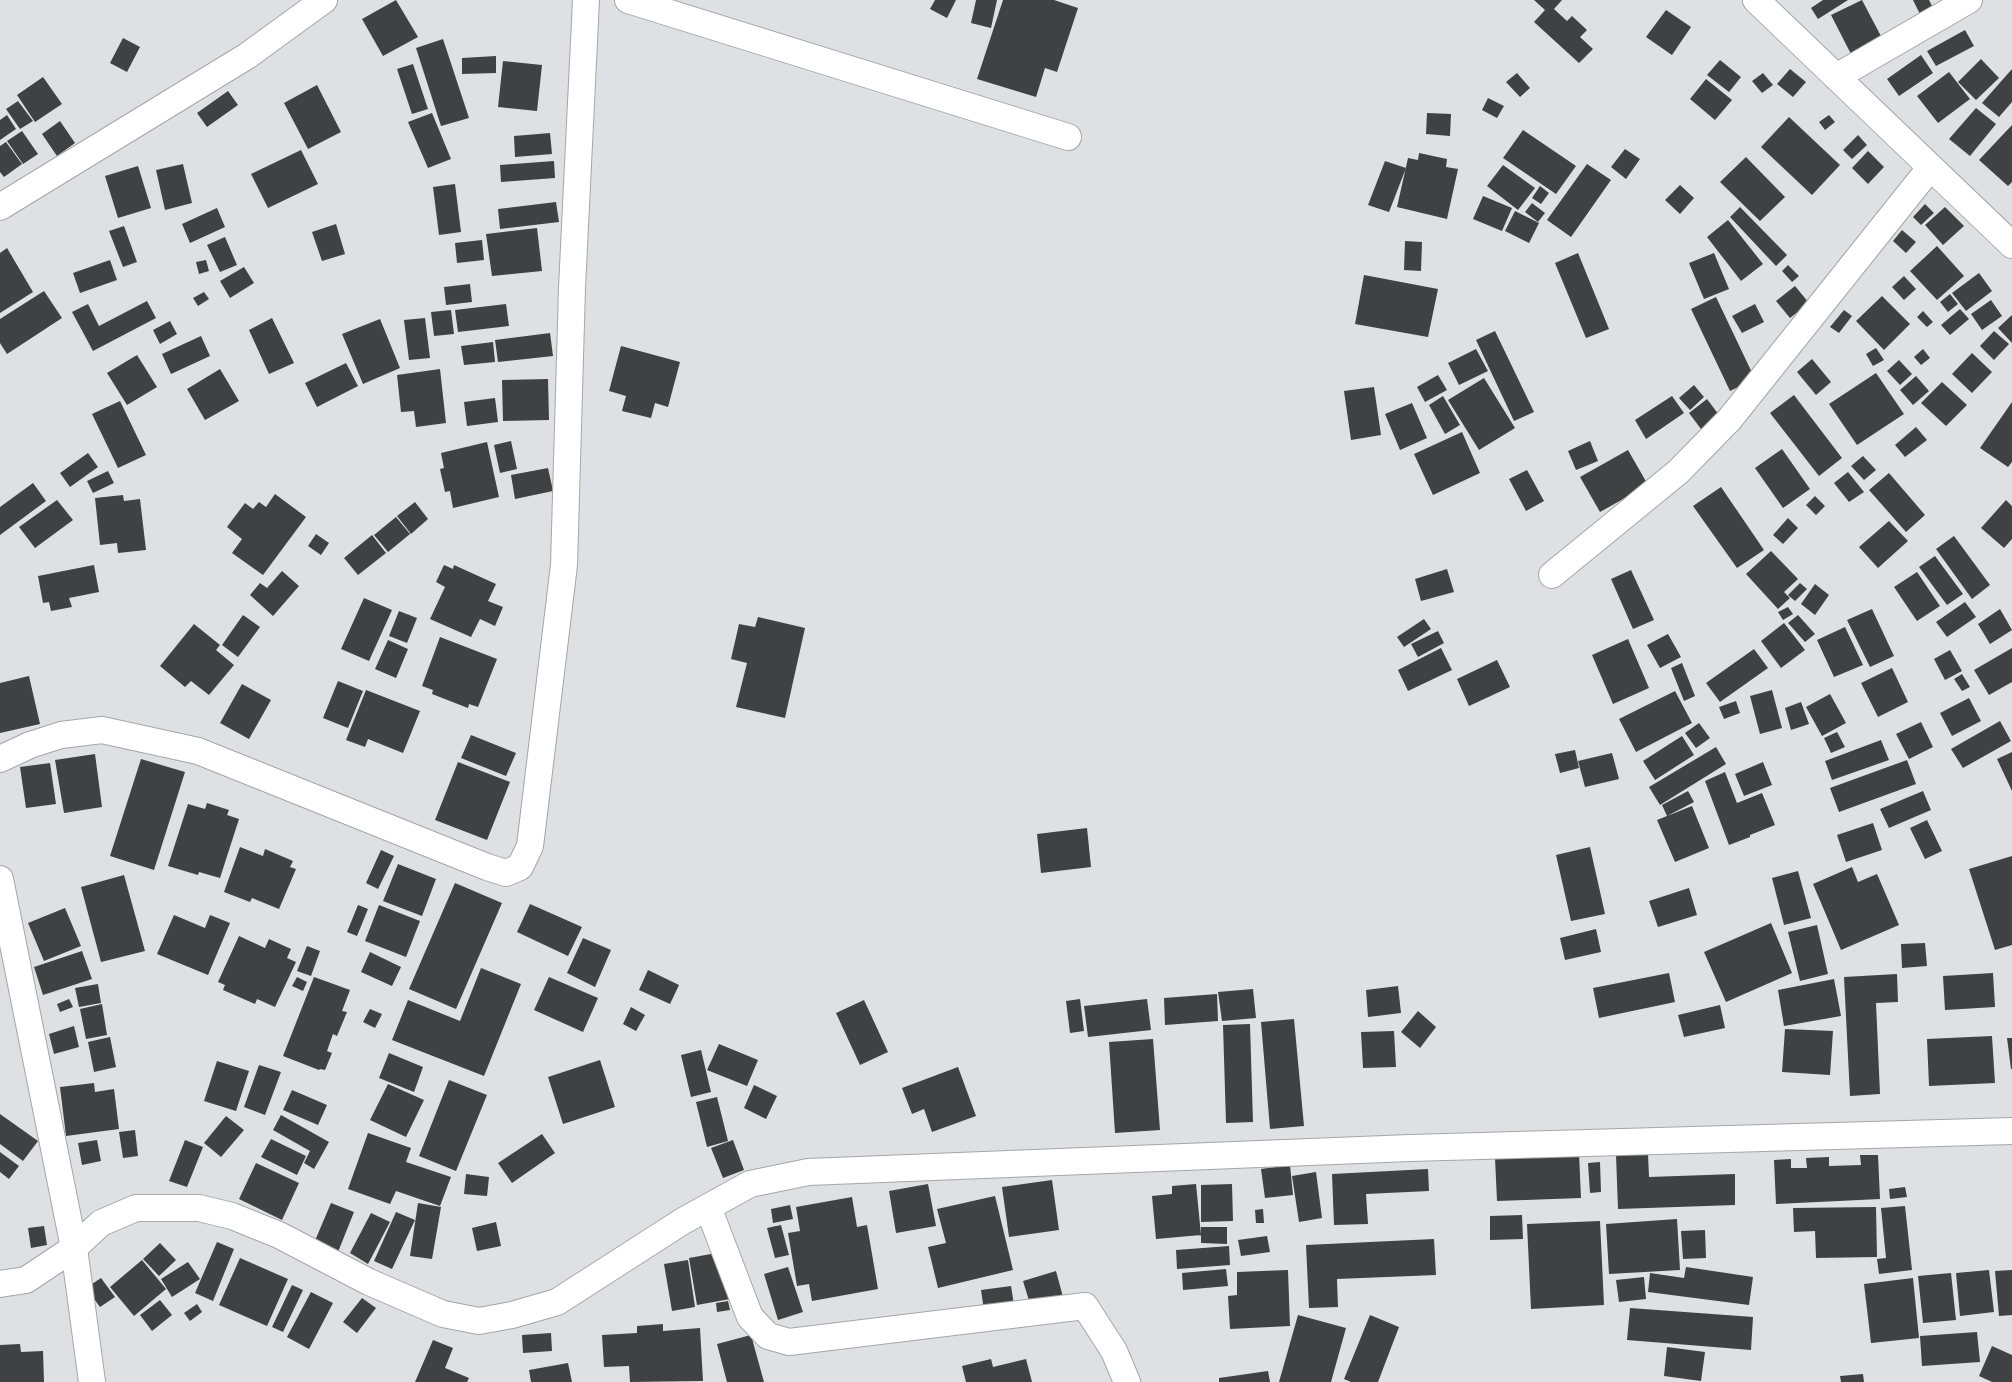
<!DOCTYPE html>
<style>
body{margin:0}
canvas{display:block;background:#dee0e3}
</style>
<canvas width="2012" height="1382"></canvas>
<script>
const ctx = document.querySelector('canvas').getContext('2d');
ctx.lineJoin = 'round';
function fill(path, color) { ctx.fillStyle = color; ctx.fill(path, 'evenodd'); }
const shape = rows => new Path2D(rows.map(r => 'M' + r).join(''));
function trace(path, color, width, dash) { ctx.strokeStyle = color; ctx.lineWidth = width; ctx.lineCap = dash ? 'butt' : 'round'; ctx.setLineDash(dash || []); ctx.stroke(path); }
const building = shape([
 [396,0,418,37,383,56,362,19],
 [935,0,956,0,947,18,930,9],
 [976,0,997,0,991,28,971,23],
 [1003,0,1054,0,1078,8,1057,72,1045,68,1036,97,977,79],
 [1534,0,1562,0,1554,9,1567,21,1572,16,1587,30,1580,37,1593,49,1579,63,1534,22,1545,10],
 [1823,0,1848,0,1818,19,1811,8],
 [1862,0,1883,40,1852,56,1831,15],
 [1913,0,1929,0,1933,8,1920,14],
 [1666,10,1691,27,1672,55,1646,37],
 [1965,30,1974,46,1936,66,1927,51],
 [123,38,140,47,127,72,110,63],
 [443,39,469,118,441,126,416,48],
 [1921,55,1933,73,1899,96,1887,79],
 [496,56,496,73,462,74,462,58],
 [1981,59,1999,78,1976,100,1958,82],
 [1720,60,1741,77,1729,92,1707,75],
 [503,61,542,65,537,111,498,107],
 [413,64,428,109,412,114,397,69],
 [1790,69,1806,82,1793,97,1777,84],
 [2012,69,2012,102,1999,117,1982,103],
 [1949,72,1970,99,1938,123,1917,96],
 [1517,73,1530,88,1520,97,1506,82],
 [1763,73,1773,85,1762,93,1752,81],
 [43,77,62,104,35,122,17,95],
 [1706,79,1732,100,1715,120,1690,99],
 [317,85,341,132,308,149,284,103],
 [228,91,238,105,207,127,197,113],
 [1488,98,1504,106,1497,118,1482,110],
 [18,101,33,121,20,129,6,109],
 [1976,108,1996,124,1970,156,1949,139],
 [432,113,451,159,428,168,408,122],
 [1427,113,1451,114,1450,136,1426,134],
 [7,115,16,129,0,140,0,120],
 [1829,115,1835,122,1825,130,1819,122],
 [1789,117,1840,165,1812,195,1761,147],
 [60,121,75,143,57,156,42,134],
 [2012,125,2012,182,2008,186,1979,160],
 [1523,130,1576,166,1556,194,1503,158],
 [22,131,38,154,23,164,7,141],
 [550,133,552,154,515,157,514,136],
 [1858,135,1867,145,1852,159,1843,150],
 [6,142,22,164,4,177,0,172,0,146],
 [1625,149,1640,159,1626,179,1611,167],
 [301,150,318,184,268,208,251,174],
 [1868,151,1884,167,1868,184,1852,168],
 [1419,153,1447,159,1446,167,1458,169,1447,219,1397,207,1408,158,1418,160],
 [1746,157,1785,197,1760,221,1720,182],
 [554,161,555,178,501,182,500,165],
 [1385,161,1406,168,1389,212,1368,205],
 [183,164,192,203,165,210,156,170],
 [1587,164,1611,180,1571,237,1547,220],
 [1503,165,1535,188,1518,210,1487,186],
 [138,166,151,208,118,218,105,176],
 [455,184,461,232,439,235,433,187],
 [1680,185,1694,198,1680,214,1665,200],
 [1540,186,1549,193,1541,204,1532,198],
 [1483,196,1512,208,1502,231,1473,219],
 [556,202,559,222,500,229,498,209],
 [1532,203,1545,213,1538,222,1525,212],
 [1925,204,1934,213,1921,225,1913,217],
 [1740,207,1787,255,1776,266,1730,217],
 [1945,207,1964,226,1943,245,1925,225],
 [217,208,225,227,190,243,182,224],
 [1515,211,1539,223,1529,243,1505,231],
 [1728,220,1763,264,1741,281,1707,237],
 [336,224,345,254,322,261,312,232],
 [124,226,137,262,123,267,109,231],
 [537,228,542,271,492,276,486,234],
 [1902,230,1916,242,1906,253,1893,241],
 [225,237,237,265,220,272,207,245],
 [482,240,484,260,457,263,455,243],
 [1405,241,1422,242,1421,271,1404,270],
 [1937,246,1964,276,1937,300,1910,271],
 [7,248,33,292,0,313,0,253],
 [1578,253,1609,329,1586,338,1555,263],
 [1714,253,1729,289,1704,299,1689,263],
 [110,260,117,280,80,293,73,273],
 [206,260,209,271,199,274,196,262],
 [1788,265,1799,276,1792,282,1782,271],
 [244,267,254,283,230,298,220,281],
 [1979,273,1992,291,1966,311,1952,293],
 [1364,275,1438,289,1428,337,1355,324],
 [1904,276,1916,289,1904,300,1892,287],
 [470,284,472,302,446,305,444,287],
 [1795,286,1809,303,1790,318,1776,301],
 [44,291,62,318,7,354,0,343,0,319],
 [204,292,209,299,198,306,193,298],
 [1950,294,1958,304,1948,312,1940,302],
 [1882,296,1910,324,1884,350,1856,321],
 [1716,297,1755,379,1730,391,1691,309],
 [1991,300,2002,316,1982,330,1971,314],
 [147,301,156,318,93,351,72,312,88,304,99,326],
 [506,304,509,326,458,332,455,310],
 [1755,304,1764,322,1742,333,1732,316],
 [1960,309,1969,319,1950,335,1941,325],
 [451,310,454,334,434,336,431,312],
 [1844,310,1852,316,1839,333,1830,327],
 [1923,311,1933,322,1927,327,1917,317],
 [2012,315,2012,343,1998,328],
 [272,318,294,363,269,374,249,330],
 [425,318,430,358,409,360,404,320],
 [380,319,400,368,363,384,342,334],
 [170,321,177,334,160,344,153,330],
 [1495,331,1534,412,1514,421,1476,340],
 [1994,331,2009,344,1994,360,1980,346],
 [550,333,553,356,498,362,495,340],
 [201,336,210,356,171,374,162,354],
 [493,342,495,362,464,365,461,346],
 [621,346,680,362,668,407,655,403,651,418,622,411,626,396,609,391],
 [1876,348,1884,360,1873,366,1866,354],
 [1476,349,1488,371,1459,385,1448,363],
 [1923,349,1930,358,1921,365,1914,357],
 [1972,353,1992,372,1972,393,1952,374],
 [137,355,157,387,127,405,107,373],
 [1812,359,1831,382,1816,395,1797,372],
 [1899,360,1912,374,1900,385,1887,371],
 [346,363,358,386,317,407,305,383],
 [220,369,239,401,205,420,187,389],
 [440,369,446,423,416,427,414,411,401,412,397,375],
 [1876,373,1904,414,1857,445,1829,404],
 [1438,375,1447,390,1425,402,1417,387],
 [1916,376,1929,391,1913,405,1900,390],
 [1484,378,1515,428,1479,450,1448,400],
 [548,379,549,420,503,421,502,380],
 [1942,382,1967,405,1946,426,1921,403],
 [1694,385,1704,397,1690,410,1679,398],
 [1374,387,1381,435,1351,440,1344,391],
 [1794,395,1842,458,1819,476,1770,413],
 [1443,396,1460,425,1445,434,1429,405],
 [1672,396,1684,413,1646,439,1635,420],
 [495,398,498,422,467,426,464,402],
 [1707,399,1719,415,1701,429,1689,413],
 [120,401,146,455,118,468,92,414],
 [2012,402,2012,462,2008,467,1980,448],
 [1412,403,1427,438,1400,450,1385,414],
 [1916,427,1927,440,1905,457,1895,445],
 [1462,432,1480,473,1433,495,1414,454],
 [511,441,517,469,500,473,494,445],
 [1590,441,1598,461,1576,470,1568,451],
 [487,442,499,497,453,508,450,491,445,492,440,469,444,468,441,453],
 [1782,449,1810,489,1783,508,1755,468],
 [1628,450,1648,485,1600,512,1580,477],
 [88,453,98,467,70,487,60,473],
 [1863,456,1876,470,1864,480,1851,466],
 [548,468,553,491,515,499,511,475],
 [1527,470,1544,501,1526,511,1509,479],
 [108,471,114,483,93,493,87,481],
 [1848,472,1864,492,1849,502,1834,483],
 [1889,473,1925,515,1906,532,1869,490],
 [33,483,46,501,0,535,0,507],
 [1721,487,1764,550,1737,568,1693,506],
 [275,494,306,517,263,575,232,553,242,539,227,527,245,503,253,509,259,502,266,507],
 [123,495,124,501,140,499,146,550,118,553,117,543,100,545,95,498],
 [1815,496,1825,506,1816,515,1806,505],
 [57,500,73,520,35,548,19,527],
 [2006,500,2012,506,2012,539,2004,548,1981,528],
 [415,502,428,519,411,534,397,516],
 [396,517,410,534,388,552,374,535],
 [1788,518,1798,528,1783,544,1773,535],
 [1889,521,1908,541,1878,568,1859,547],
 [316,534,329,543,321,555,308,546],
 [372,535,386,553,358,575,344,558],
 [1954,536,1990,585,1972,599,1936,549],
 [1771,551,1798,579,1784,592,1790,598,1778,609,1746,574],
 [1935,556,1963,594,1947,605,1919,567],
 [94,565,99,592,69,598,72,607,51,611,49,602,43,603,38,576],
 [444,565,453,569,454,565,496,584,488,601,503,607,495,626,480,619,471,637,430,619,445,587,436,582],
 [1447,569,1454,592,1421,601,1415,579],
 [1631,570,1654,620,1633,629,1611,579],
 [282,571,299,586,273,616,250,595,260,583,267,588],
 [1917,572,1940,606,1917,621,1894,587],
 [1800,583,1807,589,1795,601,1788,595],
 [1815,584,1829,595,1815,615,1801,604],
 [364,598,392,610,369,661,341,649],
 [1965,602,1976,617,1947,637,1936,622],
 [1788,607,1793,614,1783,620,1778,612],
 [1872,609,1894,656,1870,667,1847,620],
 [2000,609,2012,630,1990,644,1978,624],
 [399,611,417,618,407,643,389,636],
 [243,615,260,627,238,657,222,645],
 [1798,615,1815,634,1805,642,1788,623],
 [758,617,805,628,785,718,736,707,747,663,731,659,739,624,755,627],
 [1424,619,1431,629,1404,647,1397,637],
 [1784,623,1805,650,1781,668,1761,641],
 [194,624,220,645,216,650,234,665,209,695,191,681,185,687,160,666],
 [1845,627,1863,665,1834,677,1817,640],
 [1438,631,1444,643,1418,657,1411,644],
 [1668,634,1681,657,1660,668,1647,645],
 [440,637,497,659,478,707,469,704,468,708,432,694,433,690,422,686],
 [1628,639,1649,688,1613,704,1592,655],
 [388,640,408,649,396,678,375,669],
 [1441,648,1452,670,1408,691,1398,670],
 [2012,648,2012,682,1989,695,1974,670],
 [1754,649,1768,668,1720,702,1706,683],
 [1950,650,1962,671,1945,680,1934,659],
 [1497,660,1510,687,1469,706,1457,679],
 [1682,663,1695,696,1684,701,1671,668],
 [1892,668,1908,702,1878,717,1861,683],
 [1962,674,1970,687,1962,691,1954,679],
 [29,676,40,724,0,733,0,683],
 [338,681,363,691,348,728,323,718],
 [242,684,271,700,249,739,220,723],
 [366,690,420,711,403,753,368,739,365,747,346,740],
 [1772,690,1782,728,1760,734,1750,696],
 [1675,691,1692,723,1636,752,1619,719],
 [1830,694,1846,723,1822,736,1806,707],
 [1969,698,1981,721,1952,736,1940,713],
 [1736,701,1740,713,1724,719,1719,707],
 [1801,702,1809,724,1791,730,1785,708],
 [2000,721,2011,741,1963,768,1951,749],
 [1921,722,1933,747,1909,759,1896,734],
 [1699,723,1710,738,1696,748,1685,733],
 [1837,732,1845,747,1831,753,1824,738],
 [471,735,516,753,506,776,461,758],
 [1682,736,1694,755,1655,780,1643,761],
 [1881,740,1889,760,1832,780,1825,761],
 [1716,747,1726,764,1660,805,1649,787],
 [1575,750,1579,768,1560,773,1555,754],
 [2012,752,2012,791,1997,759],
 [1612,753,1619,779,1585,787,1578,761],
 [95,754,102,807,64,813,55,760],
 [141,759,185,772,154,870,110,856],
 [1907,760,1916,784,1839,812,1830,788],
 [458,762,510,782,487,840,435,820],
 [1763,762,1772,785,1744,796,1735,774],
 [50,763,56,804,26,808,20,767],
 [1725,772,1737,803,1762,793,1775,825,1750,835,1750,837,1729,845,1705,781],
 [1688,791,1694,802,1667,816,1662,805],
 [1923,791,1931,810,1889,828,1880,809],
 [207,803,229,810,227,815,239,819,220,878,199,872,198,875,168,866,188,804,205,809],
 [1692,806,1709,848,1675,862,1657,820],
 [1927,820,1942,851,1925,859,1910,828],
 [1873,823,1882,850,1846,862,1837,835],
 [1087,828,1091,867,1041,873,1037,834],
 [240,847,263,856,265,849,293,861,290,867,296,869,279,909,252,898,250,902,224,892],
 [1590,847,1605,914,1571,921,1556,855],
 [381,850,394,856,378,889,366,883],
 [2012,856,2012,945,1995,950,1969,869],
 [398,864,436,879,422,916,383,901],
 [1852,867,1858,882,1877,874,1899,925,1841,950,1813,884],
 [1798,871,1811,918,1784,925,1772,878],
 [124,875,145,951,101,962,81,887],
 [455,883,502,903,456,1009,409,989],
 [1689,888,1697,915,1658,927,1649,901],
 [530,904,582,927,568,956,517,932],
 [358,905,368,909,357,936,347,932],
 [379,905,420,921,406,957,365,941],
 [65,908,81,946,44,961,28,923],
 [174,915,205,928,210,915,230,923,208,975,157,954],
 [1771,923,1792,973,1726,1002,1704,952],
 [1817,925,1828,974,1800,981,1788,932],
 [1596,929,1601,952,1565,960,1560,938],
 [239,936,265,948,269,939,291,949,287,958,296,962,275,1007,257,999,255,1004,223,990,225,985,218,982],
 [583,938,611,950,595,987,567,973],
 [1925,943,1927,966,1902,968,1901,944],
 [307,946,320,951,311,976,297,971],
 [82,951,92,979,43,995,34,967],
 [370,952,401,967,392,986,361,972],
 [481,968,521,984,484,1076,392,1040,408,1000,460,1021],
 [648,970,679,985,670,1004,639,990],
 [1669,973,1675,1002,1599,1018,1593,988],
 [1993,973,1995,1007,1945,1010,1943,976],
 [1897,974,1898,1002,1876,1003,1880,1094,1850,1096,1844,977],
 [297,977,307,982,303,991,292,986],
 [314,977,350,990,342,1011,347,1012,337,1036,333,1034,327,1051,332,1053,325,1070,320,1069,319,1070,283,1056],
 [549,977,598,998,583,1032,534,1010],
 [1834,979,1841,1016,1784,1026,1778,990],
 [98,984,101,1003,79,1007,75,988],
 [1398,986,1401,1013,1368,1017,1366,990],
 [1253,989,1256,1018,1222,1021,1218,992],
 [1217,994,1218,1021,1165,1025,1164,998],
 [69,999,73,1007,60,1012,57,1004],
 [1080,999,1084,1031,1070,1033,1066,1001],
 [1147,999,1151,1030,1088,1037,1084,1006],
 [864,1000,888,1052,860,1065,836,1013],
 [102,1004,107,1035,86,1039,80,1009],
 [1720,1005,1725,1028,1684,1037,1678,1015],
 [631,1007,645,1015,636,1031,623,1024],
 [370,1009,382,1014,375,1028,363,1022],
 [1418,1011,1436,1027,1420,1048,1401,1032],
 [1294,1019,1304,1126,1270,1129,1261,1022],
 [1250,1024,1253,1122,1226,1123,1223,1025],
 [74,1026,79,1047,54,1054,49,1034],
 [1785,1029,1833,1031,1830,1075,1782,1072],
 [1394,1031,1396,1067,1363,1068,1361,1032],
 [1992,1036,1995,1083,1929,1086,1927,1039],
 [110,1037,116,1067,94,1072,88,1042],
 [2007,1038,2012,1038,2012,1069,2011,1069],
 [1153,1039,1160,1130,1115,1133,1109,1042],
 [719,1044,758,1060,747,1086,707,1070],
 [701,1050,711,1092,691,1097,681,1055],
 [389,1053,423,1067,414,1092,379,1078],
 [600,1060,615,1107,563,1124,548,1077],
 [217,1061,249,1071,236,1111,204,1101],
 [259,1065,281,1072,265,1115,244,1107],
 [958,1067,976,1116,932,1132,924,1109,912,1114,902,1088],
 [449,1080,487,1095,456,1171,419,1156],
 [94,1083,95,1092,114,1089,119,1129,66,1136,60,1087],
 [388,1084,424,1100,406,1137,370,1120],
 [754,1085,777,1096,766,1119,744,1108],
 [292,1090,327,1105,318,1125,283,1110],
 [717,1097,728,1141,707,1147,696,1102],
 [0,1114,38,1141,23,1161,0,1144],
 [281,1115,329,1142,314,1169,304,1163,310,1151,273,1130],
 [226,1116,244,1130,221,1157,204,1143],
 [135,1130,138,1156,123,1158,119,1132],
 [368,1133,411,1148,406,1162,451,1177,440,1206,396,1191,390,1204,348,1189],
 [542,1134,555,1153,512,1183,498,1163],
 [271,1139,306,1156,297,1175,261,1157],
 [97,1140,101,1161,82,1165,78,1143],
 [185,1140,203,1147,187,1187,169,1181],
 [733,1140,744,1170,723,1178,711,1148],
 [0,1152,19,1166,9,1179,0,1172],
 [1579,1153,1581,1198,1497,1201,1495,1158],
 [1648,1154,1649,1177,1735,1174,1735,1205,1618,1209,1616,1155],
 [1860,1155,1878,1155,1880,1199,1776,1204,1774,1160,1791,1159,1791,1168,1807,1168,1806,1158,1829,1157,1829,1166,1861,1165],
 [1600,1162,1601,1192,1590,1193,1588,1163],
 [256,1163,299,1183,282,1220,239,1199],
 [1290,1165,1293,1195,1265,1198,1261,1169],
 [1428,1169,1429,1191,1366,1194,1368,1224,1334,1225,1332,1174],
 [1316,1172,1322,1218,1299,1222,1292,1176],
 [466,1174,489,1177,487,1196,464,1194],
 [1052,1180,1059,1230,1009,1237,1002,1187],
 [928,1184,936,1226,896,1233,889,1191],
 [1196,1184,1201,1235,1156,1239,1152,1196,1172,1194,1172,1186],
 [1232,1184,1233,1221,1201,1222,1201,1185],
 [1905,1187,1907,1197,1890,1199,1889,1189],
 [995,1196,1013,1270,938,1288,928,1247,946,1243,937,1209],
 [852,1197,857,1227,867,1225,878,1289,812,1301,809,1284,797,1286,788,1233,800,1231,796,1207],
 [331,1203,354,1212,338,1252,314,1243],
 [418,1203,441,1207,432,1259,410,1256],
 [790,1205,793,1219,773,1223,771,1209],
 [1905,1206,1912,1270,1879,1274,1877,1259,1886,1258,1881,1208],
 [1876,1207,1877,1257,1816,1258,1815,1231,1794,1232,1793,1208],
 [1263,1209,1264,1223,1256,1223,1255,1210],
 [396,1212,415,1220,392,1269,374,1261],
 [371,1213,390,1222,368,1264,350,1253],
 [1522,1215,1523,1239,1490,1240,1490,1216],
 [1677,1219,1680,1270,1609,1274,1606,1224],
 [1600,1221,1604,1305,1531,1309,1527,1224],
 [496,1222,501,1246,477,1251,472,1228],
 [781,1225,789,1255,775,1258,767,1228],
 [44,1226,47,1245,31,1248,28,1228],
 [1201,1227,1227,1227,1227,1244,1201,1243],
 [1705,1230,1706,1258,1683,1259,1681,1231],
 [1267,1236,1270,1252,1241,1256,1238,1240],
 [1434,1239,1436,1275,1337,1279,1338,1307,1309,1308,1306,1245],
 [217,1242,234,1249,213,1301,195,1293],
 [160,1243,176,1260,159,1276,143,1259],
 [1229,1246,1230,1265,1177,1269,1176,1250],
 [722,1252,730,1299,697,1305,689,1258],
 [240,1258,288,1279,267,1326,219,1305],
 [142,1260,166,1289,134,1316,110,1287],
 [688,1260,695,1307,672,1311,664,1264],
 [188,1262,200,1279,172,1297,161,1279],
 [788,1267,803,1312,778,1320,764,1274],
 [1686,1267,1753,1277,1749,1305,1648,1292,1650,1273,1684,1278],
 [1226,1269,1228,1286,1183,1290,1182,1273],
 [1288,1270,1290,1326,1230,1329,1228,1296,1237,1295,1237,1272],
 [1989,1270,1994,1312,1960,1316,1956,1273],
 [2012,1270,2012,1315,1999,1316,1995,1271],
 [1056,1271,1063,1297,1031,1307,1023,1281],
 [1951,1273,1956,1320,1923,1323,1918,1276],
 [1644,1277,1646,1299,1619,1302,1616,1280],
 [101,1278,115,1297,100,1307,86,1288],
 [1913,1278,1919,1338,1871,1343,1864,1284],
 [292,1285,303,1290,283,1332,272,1327],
 [1011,1286,1014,1305,984,1310,981,1290],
 [311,1292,333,1303,309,1349,287,1337],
 [362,1298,376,1308,357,1333,343,1322],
 [160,1300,172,1315,152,1331,140,1315],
 [728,1301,730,1310,717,1312,716,1303],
 [197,1304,202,1312,190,1321,184,1313],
 [1630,1308,1753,1317,1751,1350,1627,1340],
 [1298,1315,1346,1328,1331,1382,1279,1382],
 [1370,1315,1399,1327,1378,1382,1351,1382,1344,1379],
 [663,1324,663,1331,700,1328,703,1381,630,1382,629,1366,604,1367,602,1335,637,1333,637,1326],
 [1977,1332,1980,1362,1922,1366,1920,1336],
 [551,1333,552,1351,523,1353,522,1335],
 [751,1335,764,1382,727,1382,717,1344],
 [433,1340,453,1348,445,1368,469,1378,467,1382,415,1382],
 [20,1344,21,1352,43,1351,44,1382,0,1382,0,1345],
 [1992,1346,2012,1355,2012,1382,1992,1382,1979,1376],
 [1667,1347,1705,1352,1701,1381,1664,1376],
 [991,1359,993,1367,1026,1359,1032,1382,966,1382,962,1366],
 [568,1363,572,1382,531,1382,529,1370],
 [1268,1371,1270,1382,1219,1382,1219,1378],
 [1863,1374,1864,1382,1841,1382,1840,1376]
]);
const street = shape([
 [628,0,1068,137],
 [1756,0,2012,245],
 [1836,77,1969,0],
 [0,207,247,56,324,0],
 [1552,575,1678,472,1729,420,1930,168],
 [0,759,30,745,61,735,102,730,198,751,487,867,506,873,520,867,530,846,564,565,572,288,586,0],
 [0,879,74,1248,92,1382],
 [708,1207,750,1317,768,1336,789,1342,1085,1306,1114,1351,1127,1382],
 [0,1284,26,1280,74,1248,101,1223,136,1208,199,1208,232,1216,279,1235,369,1282,443,1314,479,1321,512,1315,557,1302,683,1221,750,1184,808,1172,1410,1148,2012,1131]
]);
fill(building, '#3f4143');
trace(street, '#a4a6a8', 28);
trace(street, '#fff', 26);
</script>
